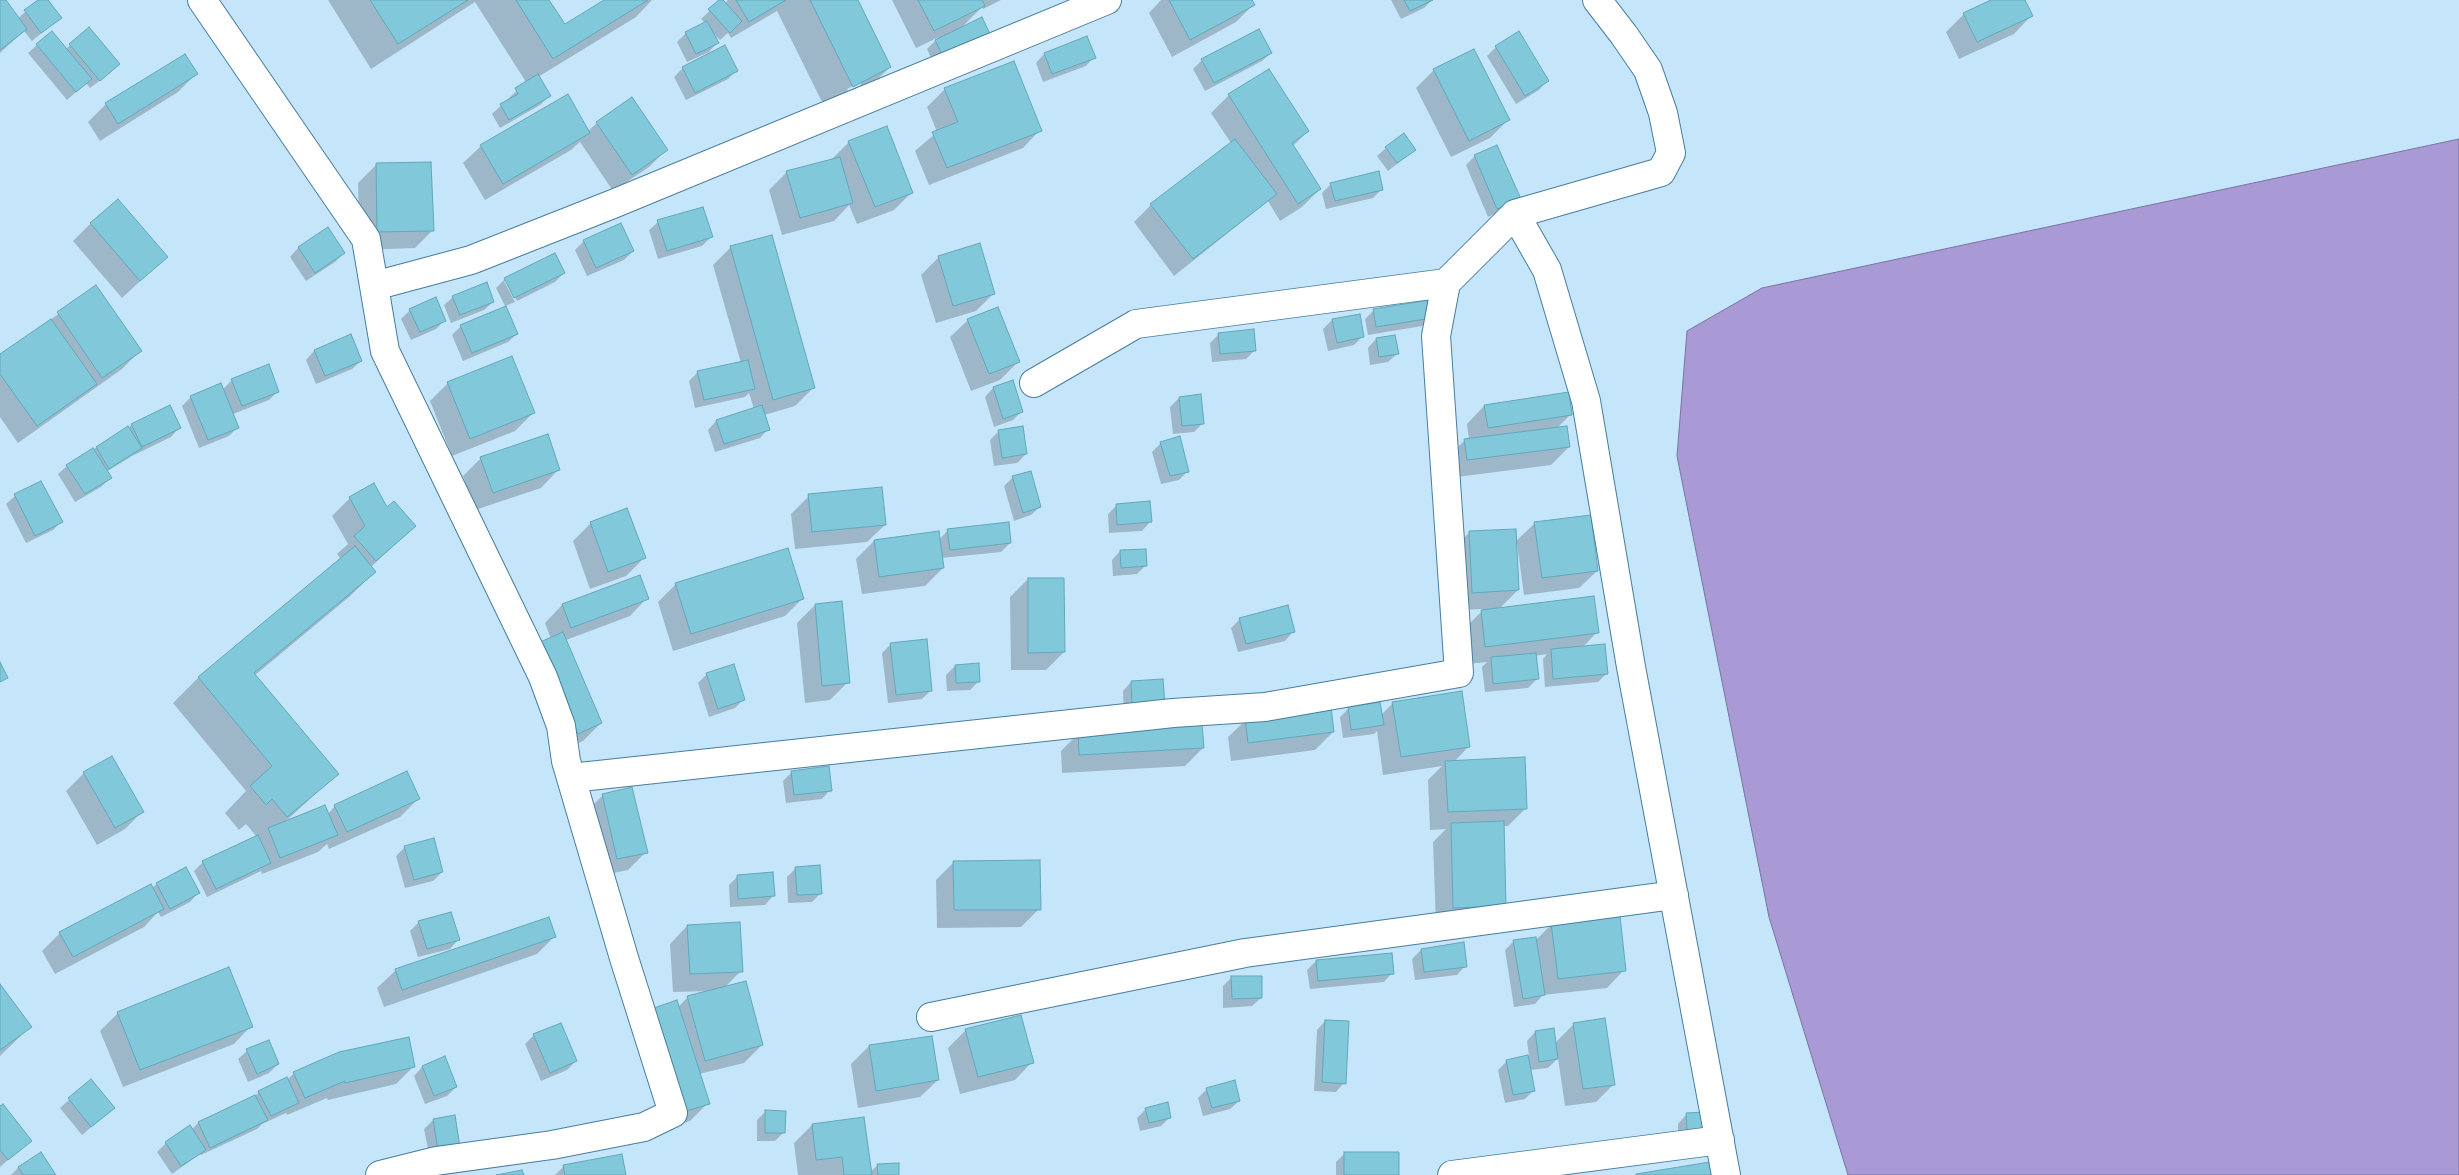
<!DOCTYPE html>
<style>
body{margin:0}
canvas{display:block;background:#c4e5fa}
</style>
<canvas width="2459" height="1175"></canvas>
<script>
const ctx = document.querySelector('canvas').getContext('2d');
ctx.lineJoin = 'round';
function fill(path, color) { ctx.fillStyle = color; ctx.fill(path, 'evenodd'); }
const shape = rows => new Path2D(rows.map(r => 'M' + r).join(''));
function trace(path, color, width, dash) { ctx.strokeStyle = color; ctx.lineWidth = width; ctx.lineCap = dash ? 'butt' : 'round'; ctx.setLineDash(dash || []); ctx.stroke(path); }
const water = shape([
 [2459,139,2459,1175,1848,1175,1769,917,1677,456,1687,331,1762,288,2459,139]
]);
const shadow = shape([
 [0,0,4,0,18,18,40,0,47,0,60,18,32,41,24,31,0,53],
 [328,0,548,0,564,26,606,0,652,0,636,17,538,77,549,96,540,105,500,128,492,114,526,82,475,2,371,69],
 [721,0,725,3,728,0,856,0,890,67,864,93,827,112,777,11,731,38,728,33,720,40,712,32,717,43,709,52,687,62,677,42,686,33,705,23,701,19],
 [861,82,861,85,848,91,847,89],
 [892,0,1001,0,983,9,982,7,961,28,935,67,927,49,939,37,916,48],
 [1161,0,1251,0,1253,5,1236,22,1172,57,1149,13],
 [1391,0,1432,0,1424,8,1401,19],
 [1994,0,2024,0,2031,16,2014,34,1959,59,1946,32,1964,14],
 [1087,38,1094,57,1086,66,1043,82,1036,63,1044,54],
 [37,45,66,49,70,45,110,73,90,88,86,83,67,100,28,53],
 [1496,47,1547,81,1539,90,1516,104,1487,56],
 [1271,53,1262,61,1205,91,1193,69,1202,60],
 [683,68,736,71,728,79,686,100,674,77],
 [1434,70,1508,120,1490,138,1451,157,1416,88],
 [196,74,178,92,100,141,88,122,106,104],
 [945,89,1040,130,1023,148,929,185,915,151,937,132,927,107],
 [1229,95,1308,131,1293,146,1320,189,1302,207,1280,221,1268,201,1174,276,1134,222,1151,205,1231,143,1211,113],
 [597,123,667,149,649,167,613,191,580,142,571,150,485,200,463,163,481,146,588,131],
 [849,142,912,192,894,210,857,224,849,205,834,221,782,235,769,190,787,172,831,160],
 [1386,148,1415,150,1388,171,1377,156],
 [1475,156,1510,207,1488,217,1466,165],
 [376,165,433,230,415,248,360,250,358,183],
 [1331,184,1382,189,1373,198,1326,209,1322,193],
 [658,222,711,237,702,246,658,259,649,230],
 [91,223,166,257,122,298,73,241],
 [327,228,344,253,335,262,306,281,290,257,298,248],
 [584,241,633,251,624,260,587,276,575,250],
 [731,247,813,388,795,406,764,415,768,429,760,438,715,452,708,430,716,421,754,409,749,393,745,397,695,408,689,381,698,372,741,363,713,265],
 [939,257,994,293,976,311,936,323,921,275],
 [564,273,555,282,517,301,507,281,504,281,515,302,505,306,496,288,505,279],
 [96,287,140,351,122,369,18,443,0,417,0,356],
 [453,297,493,302,484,310,451,323,444,305],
 [410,310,445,320,436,329,411,340,401,319],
 [1374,310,1431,317,1422,326,1368,335,1365,319],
 [1359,315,1363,336,1354,345,1328,351,1323,329,1332,320],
 [968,320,1018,362,1000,380,971,391,950,337],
 [461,326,517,334,508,342,463,361,452,335],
 [1219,334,1255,350,1246,359,1212,362,1210,343],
 [350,336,361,361,352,369,316,384,306,360,314,351],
 [1376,339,1397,354,1388,362,1370,365,1368,348],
 [232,380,278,391,269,400,233,414,238,427,229,436,199,448,182,406,191,397,223,389],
 [1012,382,1022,411,1013,420,994,427,985,397,993,388],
 [448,383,533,413,515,431,452,456,430,401],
 [1179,398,1203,423,1194,432,1173,434,1170,407],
 [1484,406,1571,414,1557,428,1569,447,1551,465,1449,478,1447,458,1465,440,1469,439,1467,424],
 [132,425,179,428,171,437,132,456,106,472,110,478,101,487,75,502,58,474,67,466],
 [999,431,1026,454,1017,463,994,466,990,440],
 [1161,443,1188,471,1179,480,1161,484,1152,452],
 [481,458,558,470,541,488,475,510,463,476],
 [1013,477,1040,507,1031,515,1014,521,1004,486],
 [40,482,62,521,53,530,26,543,6,504,15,496],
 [809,496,885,525,867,542,795,549,791,514],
 [350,498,386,509,414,526,371,567,375,572,349,597,254,676,337,774,286,821,328,814,335,806,418,799,400,817,329,849,327,844,318,852,262,874,261,871,207,897,194,871,203,862,257,837,246,824,239,830,225,813,246,791,173,703,198,678,341,559,337,554,348,544,332,516],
 [1117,505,1150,522,1142,531,1109,533,1108,514],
 [591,523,644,558,626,576,590,589,573,541],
 [1535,523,1597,571,1579,588,1524,595,1517,543,1515,543,1518,590,1499,609,1597,632,1583,647,1607,673,1598,682,1545,687,1543,659,1547,654,1535,656,1537,679,1528,688,1485,692,1482,667,1487,662,1468,664,1464,629,1484,609,1454,610,1451,550,1469,533,1515,531,1515,542],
 [948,530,1010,543,1001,552,941,558,943,568,925,586,862,594,856,559,874,541,939,540],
 [1120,551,1145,566,1137,574,1113,576,1112,560],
 [639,577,647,598,630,616,566,640,601,723,583,741,560,751,521,661,551,639,545,623,562,605],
 [1028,579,1064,652,1046,670,1011,670,1010,597],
 [676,584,803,598,785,616,673,651,658,602],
 [815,605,848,682,830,700,805,703,797,623],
 [1240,619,1293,632,1285,641,1238,652,1231,628],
 [891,644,931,690,922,699,888,703,882,653],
 [955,666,979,681,970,690,947,691,946,675],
 [707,674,744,699,735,708,709,717,698,683],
 [1131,682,1155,714,1124,715,1123,691],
 [1393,703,1469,746,1454,762,1526,808,1508,826,1502,826,1505,906,1436,925,1433,842,1446,829,1430,830,1428,780,1442,766,1383,775,1377,731,1374,734,1343,738,1340,717,1349,708,1381,715],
 [1246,720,1333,732,1315,750,1231,761,1228,737],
 [1079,733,1203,748,1185,766,1062,773,1061,751],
 [792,772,830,790,822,799,786,803,783,781],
 [84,773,143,811,125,829,97,845,66,791],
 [603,795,646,852,628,870,599,876,585,813],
 [405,847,442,872,433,881,405,888,396,856],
 [954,862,1039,909,1021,927,937,928,936,880],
 [796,868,821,893,812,902,788,903,787,877],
 [738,876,773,896,765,905,730,907,729,885],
 [157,884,198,893,190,902,161,917,158,912,144,927,55,974,42,951,60,933,152,888],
 [548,918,555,936,537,954,384,1007,377,988,395,971],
 [419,922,458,940,450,949,418,957,410,931],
 [1552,924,1624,970,1607,988,1543,995,1535,1004,1514,1007,1505,950,1514,941,1535,941],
 [687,926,741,971,725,987,762,1045,744,1063,699,1074,708,1103,690,1121,669,1128,678,1007,688,997,712,991,673,992,670,944],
 [1421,950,1465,966,1457,975,1415,980,1412,959],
 [1316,961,1392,973,1384,982,1310,989,1307,970],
 [1231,978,1261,998,1252,1006,1223,1008,1223,986],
 [0,986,30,1027,0,1056],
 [118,1013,251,1026,234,1044,123,1087,100,1031],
 [1325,1021,1344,1083,1336,1092,1314,1091,1317,1030],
 [1574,1024,1613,1085,1596,1102,1565,1106,1558,1058,1548,1068,1530,1070,1534,1090,1525,1099,1505,1103,1498,1070,1507,1061,1529,1056,1527,1041,1535,1032,1555,1043],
 [966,1030,1032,1062,1015,1080,960,1094,948,1048],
 [534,1035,576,1061,567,1070,541,1081,525,1044],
 [869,1046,938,1080,920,1097,858,1108,851,1064],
 [247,1051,278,1064,269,1073,248,1082,238,1059],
 [444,1058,456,1087,447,1096,425,1104,414,1076,422,1067],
 [414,1066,396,1084,328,1100,327,1098,287,1115,286,1113,262,1124,257,1129,201,1155,200,1154,172,1174,157,1152,166,1143,191,1130,198,1123,253,1098,259,1092,287,1080,294,1073],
 [91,1080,114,1108,82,1135,60,1108],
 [1207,1089,1239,1101,1230,1109,1203,1116,1198,1098],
 [0,1108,31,1140,0,1167],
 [1146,1109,1170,1117,1161,1126,1140,1131,1137,1118],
 [766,1111,784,1132,775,1141,757,1141,757,1120],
 [1686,1115,1704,1129,1678,1138,1678,1124],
 [863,1118,870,1172,878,1165,898,1175,798,1175,794,1143,812,1125],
 [433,1120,459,1146,430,1159,424,1129],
 [41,1153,55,1175,11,1175,18,1168],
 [1344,1154,1397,1175,1336,1175,1336,1162],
 [564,1166,625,1175,555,1175]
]);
const building = shape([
 [0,0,6,0,27,29,0,50,0,0],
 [38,0,48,0,62,18,41,33,24,10,38,0],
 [370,0,468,0,398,44,370,0],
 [516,0,549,0,565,24,604,0,648,0,553,59,516,0],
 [719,0,723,0,742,21,730,33,708,9,719,0],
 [736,0,786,0,749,22,736,0],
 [810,0,858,0,891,67,853,87,810,0],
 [918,0,982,0,985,6,934,31,918,0],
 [1169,0,1252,0,1255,5,1190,40,1169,0],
 [1404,0,1433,0,1410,11,1404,0],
 [1991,0,2025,0,2033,16,1977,42,1963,13,1991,0],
 [982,17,991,36,944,59,935,40,982,17],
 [707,21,719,43,696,54,685,32,707,21],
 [89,27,120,64,100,81,69,44,89,27],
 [1259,29,1272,53,1214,83,1201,59,1259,29],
 [52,31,92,79,76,92,36,44,52,31],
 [1519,31,1549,81,1525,96,1495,46,1519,31],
 [1087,36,1096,58,1052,74,1044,53,1087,36],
 [725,45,738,71,695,93,682,67,725,45],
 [1474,49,1510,120,1469,141,1433,69,1474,49],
 [185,54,198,74,118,124,105,103,185,54],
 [1014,61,1042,131,947,168,932,132,958,122,944,88,1014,61],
 [1269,69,1309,131,1292,143,1321,189,1298,204,1228,94,1269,69],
 [538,74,551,96,509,120,500,104,518,94,515,88,538,74],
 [568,94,590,133,503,184,480,145,568,94],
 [632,97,668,150,632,175,596,122,632,97],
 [887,126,913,193,875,207,848,141,887,126],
 [1404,133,1416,150,1397,163,1385,147,1404,133],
 [1235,139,1277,194,1193,259,1150,204,1235,139],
 [1497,145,1521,199,1497,209,1474,155,1497,145],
 [840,157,853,203,800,218,786,171,840,157],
 [431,162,434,231,377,232,376,163,431,162],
 [1379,171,1383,190,1335,201,1330,183,1379,171],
 [118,199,168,257,140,281,90,223,118,199],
 [703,207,713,237,667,251,657,220,703,207],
 [621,223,634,251,596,268,583,240,621,223],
 [328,227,345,253,315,273,298,247,328,227],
 [772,235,815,388,773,400,730,246,772,235],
 [980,243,995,294,953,306,938,256,980,243],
 [555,253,565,273,514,298,504,278,555,253],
 [487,282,494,302,460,315,452,296,487,282],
 [96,285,142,351,102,378,57,312,96,285],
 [436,297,446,321,420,332,409,309,436,297],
 [1430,300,1432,318,1376,327,1373,309,1430,300],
 [506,306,518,334,472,353,460,325,506,306],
 [998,307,1020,362,989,374,967,319,998,307],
 [1360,314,1364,337,1337,343,1332,319,1360,314],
 [51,319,97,384,37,426,0,374,0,354,51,319],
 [1254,329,1256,351,1220,354,1218,333,1254,329],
 [351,334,362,361,325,376,314,350,351,334],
 [1395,335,1399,354,1379,357,1376,338,1395,335],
 [512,356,535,413,470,439,447,382,512,356],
 [748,360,755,389,704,400,697,371,748,360],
 [269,364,279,392,242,406,231,379,269,364],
 [1013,380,1023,412,1003,419,993,387,1013,380],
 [221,383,239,428,208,440,190,396,221,383],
 [1569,392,1572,415,1488,428,1484,405,1569,392],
 [1201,394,1204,424,1182,426,1179,397,1201,394],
 [170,405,181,428,142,447,131,424,170,405],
 [762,405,770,430,724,444,716,420,762,405],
 [128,426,142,448,109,469,96,447,128,426],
 [1023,426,1027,454,1002,458,998,430,1023,426],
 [1567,426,1570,447,1467,460,1464,439,1567,426],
 [548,434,560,470,493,493,480,457,548,434],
 [1180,436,1189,472,1170,476,1160,442,1180,436],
 [93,448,112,478,85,494,66,465,93,448],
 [1031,471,1041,507,1023,513,1012,476,1031,471],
 [41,481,63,522,35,536,14,494,41,481],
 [374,483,387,507,394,501,416,526,376,561,354,536,365,526,349,497,374,483],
 [882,487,886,525,812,532,808,494,882,487],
 [1150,501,1152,522,1117,525,1116,504,1150,501],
 [627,508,646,558,608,572,590,522,627,508],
 [1591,515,1598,571,1542,578,1534,522,1591,515],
 [1009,522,1011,543,950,550,947,529,1009,522],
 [1516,529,1519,590,1472,593,1469,531,1516,529],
 [939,531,944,568,879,577,874,540,939,531],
 [355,546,376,572,254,673,339,774,287,817,272,799,266,805,250,786,272,766,198,677,355,546],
 [788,548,804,599,691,634,675,583,788,548],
 [1146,549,1147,566,1121,568,1120,550,1146,549],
 [640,575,649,599,571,628,562,604,640,575],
 [1028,578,1064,578,1065,652,1028,653,1028,578],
 [1594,596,1599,633,1485,647,1481,610,1594,596],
 [842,601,850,683,822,686,815,604,842,601],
 [1288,605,1295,632,1246,644,1239,618,1288,605],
 [563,632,602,723,578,734,538,643,563,632],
 [927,639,932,691,896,695,890,643,927,639],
 [1605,644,1608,674,1553,679,1551,649,1605,644],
 [1536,653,1539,679,1493,684,1491,657,1536,653],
 [0,662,8,678,0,682,0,662],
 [979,663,980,682,956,683,955,665,979,663],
 [734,664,745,700,718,709,706,673,734,664],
 [1163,679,1165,705,1132,707,1131,681,1163,679],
 [1462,691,1470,747,1401,757,1392,702,1462,691],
 [1380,702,1384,725,1351,730,1348,707,1380,702],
 [1331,707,1334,732,1248,743,1245,718,1331,707],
 [1202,724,1204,748,1079,755,1078,732,1202,724],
 [112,756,144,812,115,828,83,772,112,756],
 [1525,757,1527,809,1448,812,1445,761,1525,757],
 [829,766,832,791,794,795,791,771,829,766],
 [407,771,420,799,347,832,334,805,407,771],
 [632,787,648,853,617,859,602,794,632,787],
 [325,805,338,835,280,858,268,828,325,805],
 [1504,821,1506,906,1453,908,1451,823,1504,821],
 [258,835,271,863,216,889,202,861,258,835],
 [434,838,443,872,414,880,404,846,434,838],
 [1040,860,1041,910,954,910,953,861,1040,860],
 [820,865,822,894,797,895,795,867,820,865],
 [186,867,200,893,170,909,156,883,186,867],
 [773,872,775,896,738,899,737,875,773,872],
 [151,884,164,909,73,957,59,932,151,884],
 [451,912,460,940,427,949,418,921,451,912],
 [1620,916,1626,971,1558,979,1551,923,1620,916],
 [549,917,556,937,402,990,395,969,549,917],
 [740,922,743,972,690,974,687,925,740,922],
 [1536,937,1545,995,1523,999,1513,940,1536,937],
 [1464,942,1467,967,1424,972,1421,949,1464,942],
 [1392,953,1394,974,1318,981,1316,960,1392,953],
 [229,967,253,1027,140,1070,117,1012,229,967],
 [1231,976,1262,976,1262,998,1232,999,1231,976],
 [746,981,763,1045,705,1061,687,996,746,981],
 [0,984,32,1027,0,1050,0,984],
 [677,1000,710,1104,686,1111,654,1008,677,1000],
 [1021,1015,1034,1063,978,1077,965,1029,1021,1015],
 [1605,1018,1615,1085,1583,1089,1573,1023,1605,1018],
 [1325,1020,1349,1021,1346,1084,1322,1082,1325,1020],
 [561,1023,577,1061,550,1073,533,1034,561,1023],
 [1554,1028,1558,1059,1539,1062,1535,1031,1554,1028],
 [932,1036,939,1080,876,1091,869,1045,932,1036],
 [409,1037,415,1067,345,1083,345,1081,305,1098,293,1072,339,1052,409,1037],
 [269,1040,279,1064,257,1074,246,1049,269,1040],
 [1528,1055,1535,1091,1513,1095,1506,1060,1528,1055],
 [445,1056,457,1087,434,1096,422,1066,445,1056],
 [287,1077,299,1103,271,1116,258,1091,287,1077],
 [91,1079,115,1108,91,1127,68,1098,91,1079],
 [1235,1080,1240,1101,1212,1108,1206,1088,1235,1080],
 [255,1095,268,1120,210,1148,198,1122,255,1095],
 [1168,1102,1171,1118,1149,1123,1145,1108,1168,1102],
 [3,1104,32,1141,8,1160,0,1150,0,1106,3,1104],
 [765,1110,786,1111,785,1133,765,1133,765,1110],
 [1704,1112,1705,1129,1687,1130,1686,1113,1704,1112],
 [455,1115,460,1147,438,1151,433,1119,455,1115],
 [864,1117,872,1175,844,1175,842,1157,816,1160,812,1124,864,1117],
 [190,1125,206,1150,181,1166,165,1142,190,1125],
 [41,1152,56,1175,23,1175,18,1167,41,1152],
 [1344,1152,1399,1152,1399,1175,1344,1175,1344,1152],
 [622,1154,626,1175,565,1175,563,1165,622,1154],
 [1710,1162,1712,1175,1636,1175,1636,1174,1710,1162],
 [899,1163,899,1175,878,1175,877,1164,899,1163],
 [522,1170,524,1175,496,1175,522,1170]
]);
const minor = shape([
 [202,0,366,239,385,351,543,677,561,726,566,761,624,958,673,1113,644,1127,552,1145,436,1161,380,1175],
 [1515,214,1547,270,1586,401,1631,667,1726,1175],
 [374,286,471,260,613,204,1107,0],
 [1034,383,1136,324,1446,283],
 [571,778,1173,713,1265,707,1459,673,1436,336,1446,283,1515,214,1661,172,1671,153,1663,113,1648,70,1624,35,1597,0],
 [931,1017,1245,953,1674,895],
 [1452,1175,1720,1140]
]);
fill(water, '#a999d5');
trace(water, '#7975a2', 1);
fill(shadow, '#0003');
fill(building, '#80c8da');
trace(building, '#61a8ba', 1);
trace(minor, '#487e9e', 30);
trace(minor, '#fff', 28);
</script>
